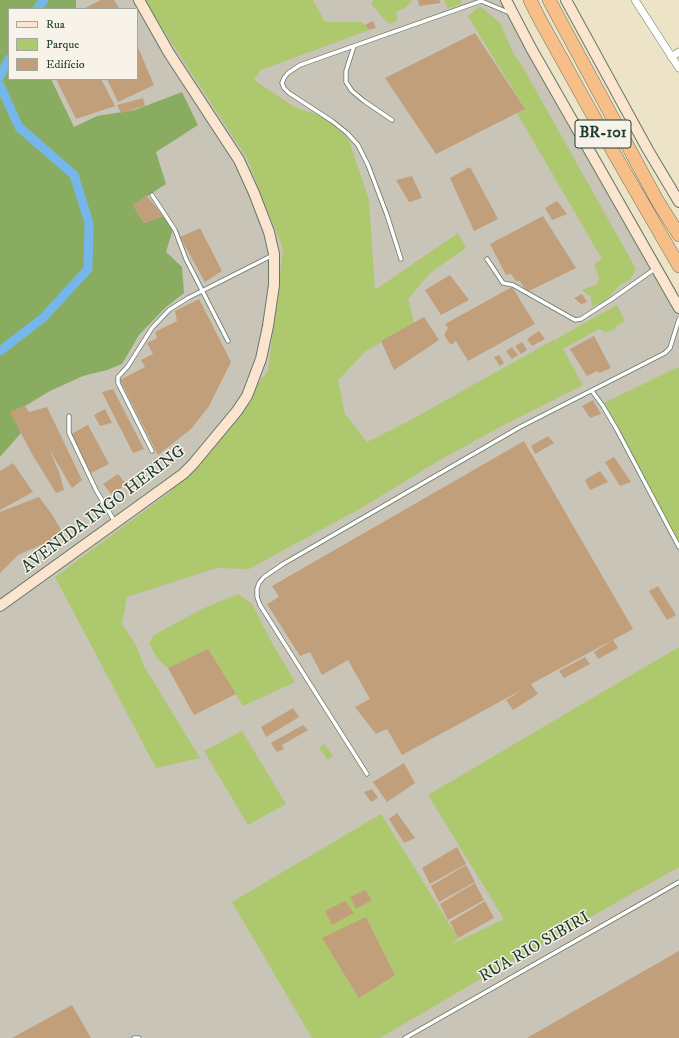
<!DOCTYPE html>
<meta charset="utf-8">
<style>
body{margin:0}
#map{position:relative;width:679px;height:1038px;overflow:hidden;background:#ede4c7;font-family:"IM FELL DW Pica",serif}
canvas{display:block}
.legend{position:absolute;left:8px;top:8px;width:130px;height:72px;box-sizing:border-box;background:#f7f3e8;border:1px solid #a1aaa0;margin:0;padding:5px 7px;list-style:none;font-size:12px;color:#1f3d34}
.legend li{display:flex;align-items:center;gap:8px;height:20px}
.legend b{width:20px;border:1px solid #a1aaa0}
</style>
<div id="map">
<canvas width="679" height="1038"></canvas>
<ul class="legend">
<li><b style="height:5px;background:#fce5cf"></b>Rua</li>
<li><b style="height:11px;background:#aec86e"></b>Parque</li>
<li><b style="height:11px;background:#c29f7b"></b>Edifício</li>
</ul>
</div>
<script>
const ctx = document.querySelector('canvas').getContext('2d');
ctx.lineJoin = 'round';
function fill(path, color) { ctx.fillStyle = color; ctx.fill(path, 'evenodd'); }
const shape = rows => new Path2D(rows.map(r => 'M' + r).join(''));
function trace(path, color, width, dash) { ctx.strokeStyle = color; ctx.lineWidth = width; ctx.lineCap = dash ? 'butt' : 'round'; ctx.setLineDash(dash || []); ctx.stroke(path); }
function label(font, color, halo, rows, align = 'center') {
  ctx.font = font + ' "IM FELL DW Pica",serif'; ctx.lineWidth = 3; ctx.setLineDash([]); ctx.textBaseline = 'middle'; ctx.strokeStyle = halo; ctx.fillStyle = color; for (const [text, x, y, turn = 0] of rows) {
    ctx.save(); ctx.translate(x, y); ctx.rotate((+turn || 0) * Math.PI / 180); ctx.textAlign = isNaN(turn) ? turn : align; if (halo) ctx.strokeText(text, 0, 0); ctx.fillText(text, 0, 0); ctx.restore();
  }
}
const industrial = shape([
 [0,0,501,0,679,307,679,1038,0,1038],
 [9,9,137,9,137,79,9,79]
]);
const green = shape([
 [144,0,313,0,325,22,362,22,369,30,261,70,254,80,296,108,322,116,348,138,369,200,375,290,458,233,466,248,430,273,408,299,414,323,366,351,338,380,345,414,367,442,407,422,555,339,559,344,556,339,606,311,617,305,625,321,617,325,614,330,605,332,599,329,563,349,583,385,502,426,438,461,363,507,249,569,217,568,127,597,122,624,137,647,144,666,200,758,156,768,55,577,169,493,268,371,283,249,247,158,224,123],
 [373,0,412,0,412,1,405,8,396,12,397,21,389,24,371,4],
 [444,0,461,0,462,3,453,7,447,8],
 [480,6,500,23,513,53,521,64,636,269,630,280,620,285,606,300,592,307,591,297,582,290,597,284,599,278,594,264,602,259,517,113,525,109,468,16],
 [678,367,679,368,679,544,604,403],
 [238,594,252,604,271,641,295,682,243,706,208,650,168,668,157,658,149,643,154,635,202,609],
 [679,647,679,867,472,984,380,1038,312,1038,232,902,381,814,458,938,452,944,504,919,428,795],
 [242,731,286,804,248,825,204,751],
 [324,744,333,756,328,760,319,748]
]);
const forest = shape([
 [0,0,76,0,76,9,9,9,9,79,51,79,74,127,97,116,135,110,182,92,198,125,156,152,166,184,133,205,144,223,163,216,173,229,166,252,182,267,184,293,165,308,139,335,122,364,107,370,83,376,50,391,25,406,11,412,21,433,0,457]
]);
const canal = shape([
 [37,9,44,0],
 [0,76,9,59],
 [0,85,19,127,74,175,89,223,88,269,43,318,0,351]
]);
const building = shape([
 [101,0,114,0,120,9,83,9],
 [418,0,439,0,441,3,419,6],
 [373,21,376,28,369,30,365,25],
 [475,33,525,109,436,154,385,78],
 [137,45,154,85,118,102,107,79,137,79],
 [56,79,101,79,115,106,76,119],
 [143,98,145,106,121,113,117,105],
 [470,167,498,219,474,231,450,178],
 [412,176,422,198,409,202,396,180],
 [147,196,163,216,144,223,133,205],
 [557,201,567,214,552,220,545,208],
 [543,216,576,268,527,292,520,281,516,281,511,274,506,275,490,244],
 [200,228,222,271,205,282,180,237],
 [450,275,469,300,441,315,425,290],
 [512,287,535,324,468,361,456,341,451,345,444,335,448,328,445,324],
 [582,294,587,302,581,304,574,298],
 [199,299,231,362,209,406,191,429,158,455,120,380,145,367,141,360,153,354,147,343,157,338,155,332,177,321,175,311],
 [424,317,439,340,394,370,381,341],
 [539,331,545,339,532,346,527,339],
 [594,336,611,368,599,373,597,371,587,376,570,349],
 [522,342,527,350,521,354,515,346],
 [512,347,518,355,512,359,506,351],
 [499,355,504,363,500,366,494,357],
 [113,389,144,449,133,453,102,392],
 [593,400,601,414,590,418,582,406],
 [25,406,29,412,47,407,82,480,72,488,49,449,59,472,64,490,56,493,32,454,10,412],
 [105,409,112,423,100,426,94,415],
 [88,425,109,464,91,473,71,434],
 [548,436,554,443,535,454,531,446],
 [524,441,633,629,531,684,538,694,513,710,506,700,525,688,402,755,387,729,376,734,355,707,370,699,348,660,322,675,310,652,300,656,267,604,279,597,272,586],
 [614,457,631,482,620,486,605,462],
 [13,463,33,492,0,510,0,471],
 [600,471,608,482,590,490,585,480],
 [118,474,126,484,112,495,103,484],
 [39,497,53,516,64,535,18,555,0,573,0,512],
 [1,525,8,536,14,546],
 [658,586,676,615,667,620,649,591],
 [613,640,618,648,598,659,594,652],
 [208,649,236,694,194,715,168,668],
 [585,657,590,664,564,678,559,671],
 [293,708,299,717,266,737,261,727],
 [303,725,308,730,282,745,284,749,277,752,271,743],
 [404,763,415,783,387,802,373,782],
 [372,789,378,798,371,802,364,792],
 [397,813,415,838,404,843,389,819],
 [457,847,466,864,430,884,422,868],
 [466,865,475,882,439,902,431,886],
 [475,883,484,900,448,920,440,904],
 [365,890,372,900,356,909,350,897],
 [345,901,354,913,332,925,325,911],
 [485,901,494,918,458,938,450,922],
 [366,917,395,975,359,998,322,938],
 [679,951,679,1038,527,1038],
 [72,1005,91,1038,12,1038]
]);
const lane = shape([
 [354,46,346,71,346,82,352,91,364,101,392,120],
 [152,195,175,230,186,259,228,341],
 [401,259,387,215,368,165,358,145,347,133,332,121,289,93,284,88,282,83,284,78,288,73,300,65,481,1,510,13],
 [487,259,503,283,513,285,575,320,581,319,612,299,656,268],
 [592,391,603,406,617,430,679,547],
 [69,416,69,433,96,490,115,522],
 [152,451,118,383,118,377,128,366,152,328,169,310,188,298,273,255],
 [367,774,260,605,257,597,257,589,259,583,264,577,283,564,520,427,665,353,670,348,679,319],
 [134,1038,139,1038],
 [405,1038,679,882]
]);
const street = shape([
 [635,0,679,68],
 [671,57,679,52]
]);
const secondary = shape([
 [506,0,531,48,679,308],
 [566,0,648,150,679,202],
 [0,606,183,474,193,464,237,411,247,396,261,359,268,326,274,285,274,254,269,232,254,193,239,160,169,53,139,0]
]);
const highway = shape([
 [530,0,539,18,615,155,679,266],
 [549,0,657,200,679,235]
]);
const shields = [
 [603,134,56]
];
const shieldNames = [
 ["BR-101",603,134]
];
const streetNames = [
 ["AVENIDA INGO HERING",104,510,-37],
 ["RUA RIO SIBIRI",535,948,-30]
];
fill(industrial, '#c8c4b8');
fill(green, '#aec86e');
fill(forest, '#8aac61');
trace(canal, '#76b7eb', 9);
fill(building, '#c29f7b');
trace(lane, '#677767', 5);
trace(street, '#677767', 8);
trace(secondary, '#677767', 12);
trace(highway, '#677767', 14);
trace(lane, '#fff', 3.5);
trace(street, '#fff', 7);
trace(secondary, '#fce5cf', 10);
trace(highway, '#f7be88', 13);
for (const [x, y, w] of shields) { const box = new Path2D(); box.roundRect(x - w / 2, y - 14, w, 28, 3); ctx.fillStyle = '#f7f3e8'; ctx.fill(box); trace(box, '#1f3d34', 1); }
label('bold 16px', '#1f3d34', null, shieldNames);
label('17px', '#1f3d34', '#f7f3e8', streetNames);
</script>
